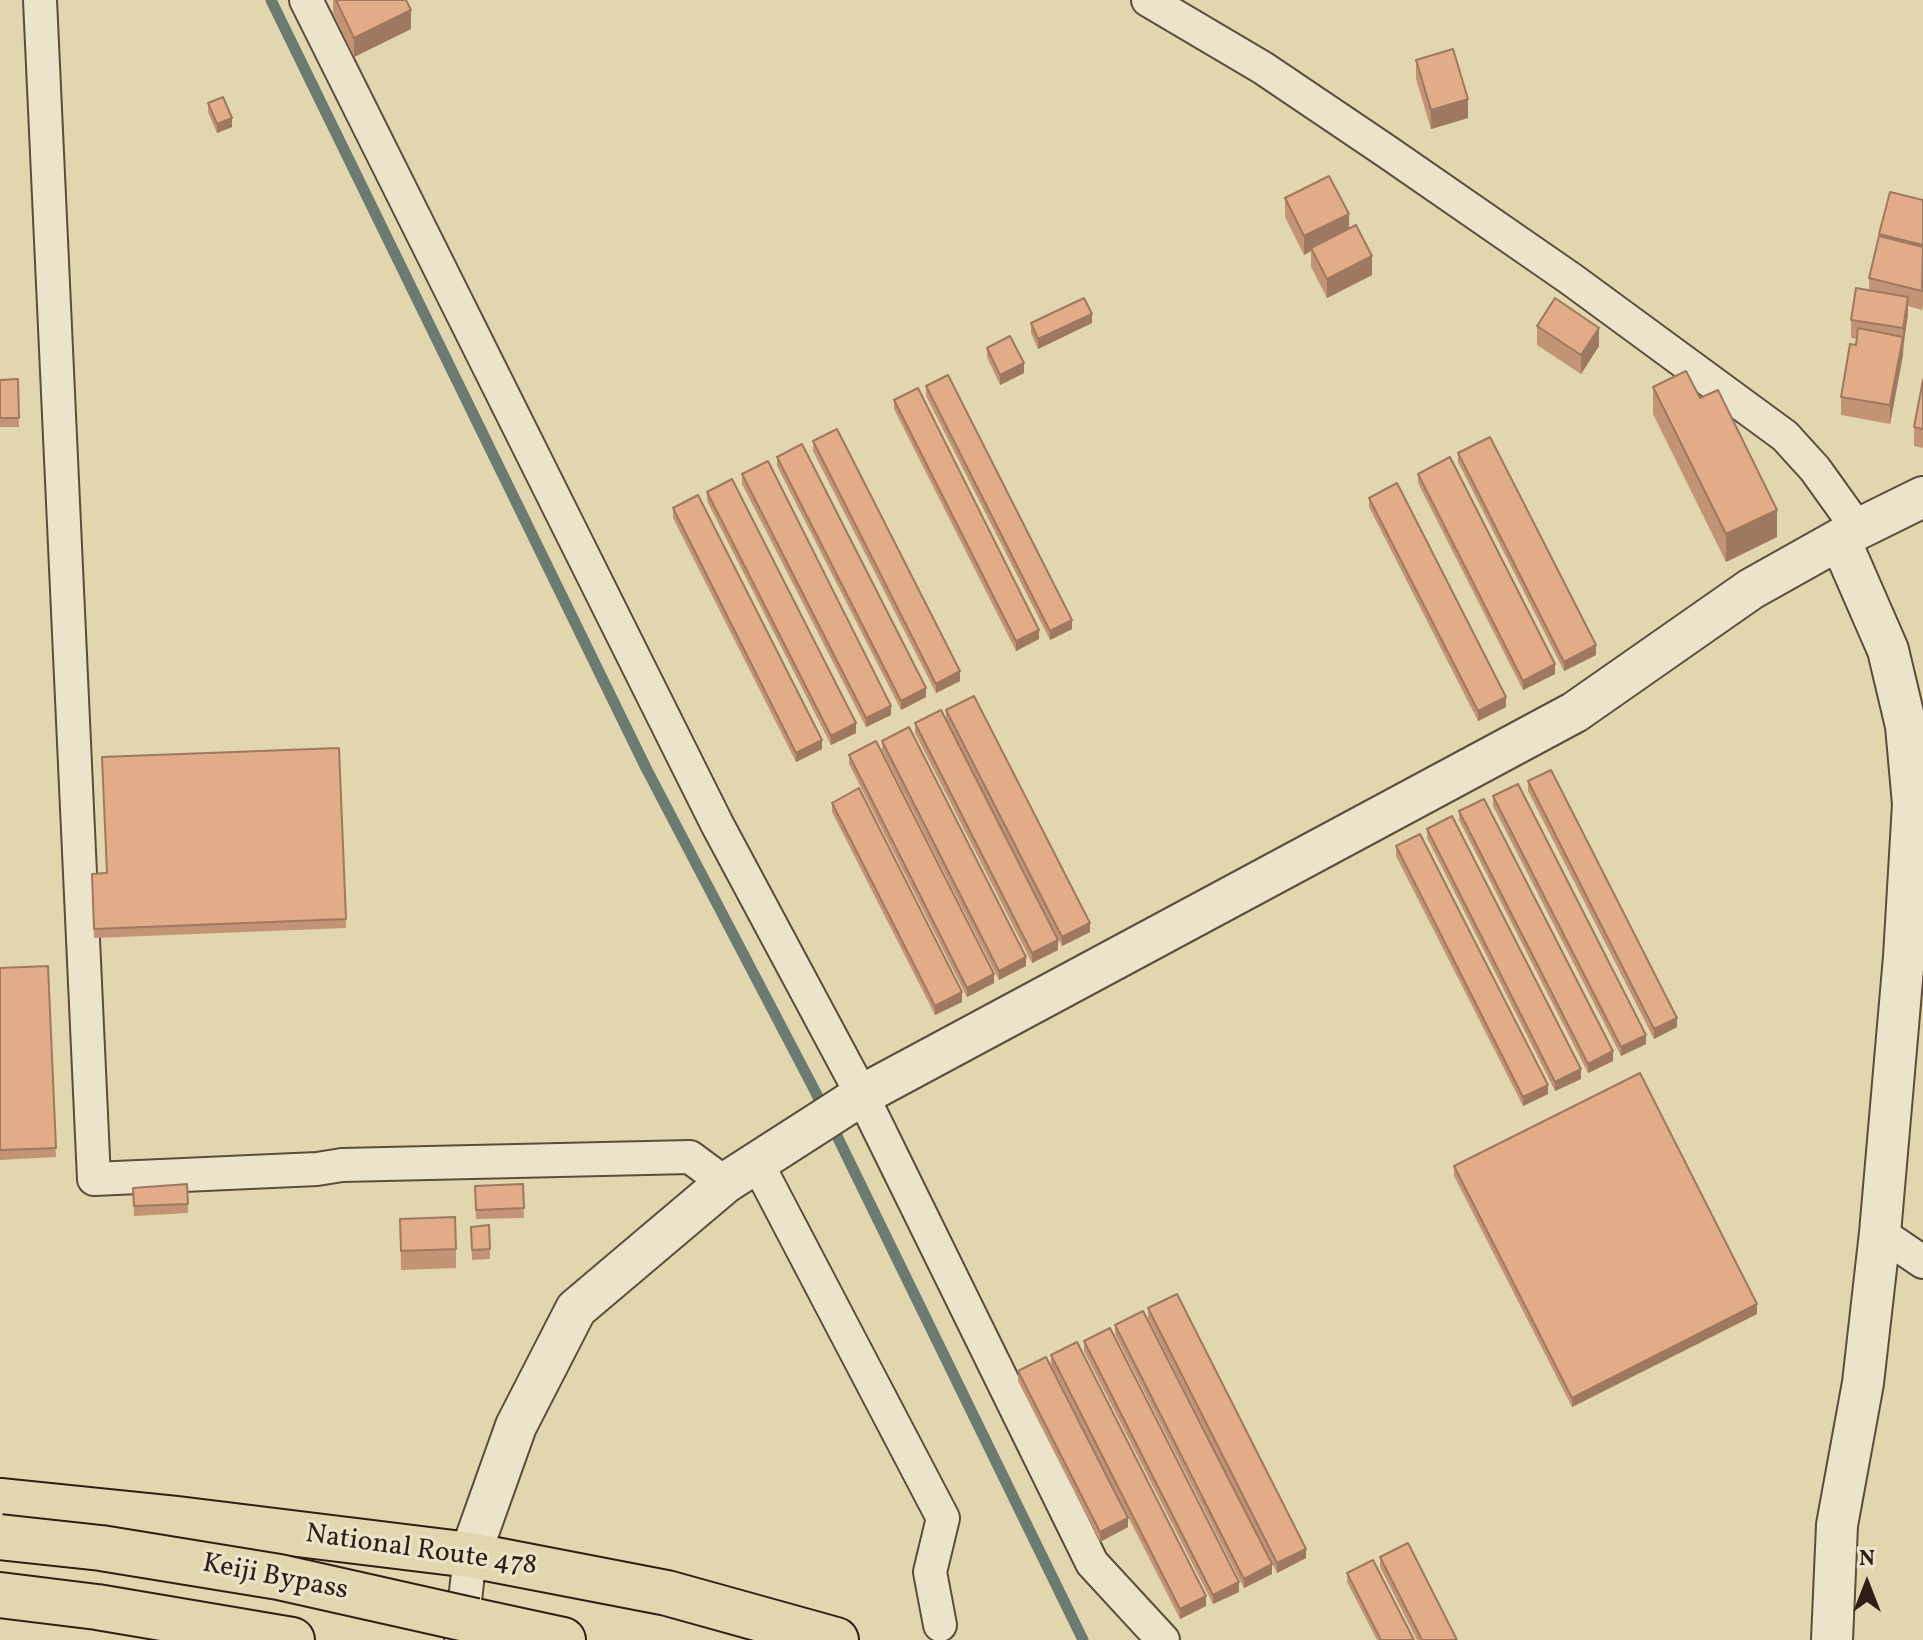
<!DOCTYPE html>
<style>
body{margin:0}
#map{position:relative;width:1923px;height:1640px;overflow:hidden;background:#e1d6ae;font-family:Vollkorn,serif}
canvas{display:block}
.north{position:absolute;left:1827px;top:1544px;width:80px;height:80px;-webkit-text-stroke:6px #ece4ca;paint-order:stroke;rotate:0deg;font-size:22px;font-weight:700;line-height:32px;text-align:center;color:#2f1e16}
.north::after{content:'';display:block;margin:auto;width:28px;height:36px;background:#2f1e16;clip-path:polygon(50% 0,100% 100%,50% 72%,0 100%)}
</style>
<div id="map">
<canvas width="1923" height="1640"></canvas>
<div class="north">N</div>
</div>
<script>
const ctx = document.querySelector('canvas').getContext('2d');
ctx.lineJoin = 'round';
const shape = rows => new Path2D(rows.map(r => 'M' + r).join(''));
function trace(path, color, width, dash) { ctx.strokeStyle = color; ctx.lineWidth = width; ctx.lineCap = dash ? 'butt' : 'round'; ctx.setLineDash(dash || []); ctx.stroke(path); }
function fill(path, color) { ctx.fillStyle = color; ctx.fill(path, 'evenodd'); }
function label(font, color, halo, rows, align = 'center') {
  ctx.font = font + ' Vollkorn,serif'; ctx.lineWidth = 6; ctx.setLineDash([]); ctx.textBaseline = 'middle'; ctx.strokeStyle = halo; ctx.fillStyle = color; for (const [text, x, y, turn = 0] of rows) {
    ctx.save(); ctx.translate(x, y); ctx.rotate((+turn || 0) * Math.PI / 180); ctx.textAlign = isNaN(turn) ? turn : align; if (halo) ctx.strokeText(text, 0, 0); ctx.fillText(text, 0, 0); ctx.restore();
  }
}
const stream = shape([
 [271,0,646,768,815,1091,1083,1640]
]);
const minor = shape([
 [40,0,94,1179,317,1169,342,1165,690,1157,725,1183],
 [306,0,717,824,862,1095,1092,1563,1163,1640],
 [1148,0,1263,68,1386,151,1571,279,1785,436,1815,469,1858,529],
 [756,1161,943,1518,930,1572,940,1625],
 [1880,1233,1923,1262],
 [461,1637,470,1555]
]);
const tertiary = shape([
 [470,1555,516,1426,576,1309,725,1183,862,1095,1575,712,1751,589,1858,529,1923,497],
 [1832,1640,1837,1525,1863,1383,1880,1233,1904,957,1913,804,1906,726,1888,650,1840,540]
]);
const trunk = shape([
 [0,1501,176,1519,470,1555,667,1593,836,1640]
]);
const motorway = shape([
 [0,1595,97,1607,292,1640],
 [475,1621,563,1640]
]);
const motorwayBridge = shape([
 [0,1537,101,1548,279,1577,475,1621]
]);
const wall = shape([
 [333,0,406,0,411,29,354,57,333,13],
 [1416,60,1468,118,1431,129,1416,79],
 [208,103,232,127,217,133,208,112],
 [1890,192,1923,200,1923,306,1922,310,1908,306,1903,355,1890,424,1841,415,1841,397,1857,339,1851,338,1851,320,1869,290,1869,278],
 [1285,198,1349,229,1372,275,1327,298,1311,267,1311,251,1304,255,1285,217],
 [1031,323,1092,323,1038,349,1031,333],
 [1537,326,1599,346,1581,374,1537,345],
 [987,348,1024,373,1000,385,987,357],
 [18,379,19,427,0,427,0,380],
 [1923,380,1923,448,1914,446,1914,427],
 [926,386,1072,629,1050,640,926,396],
 [1653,387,1700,398,1777,537,1726,562,1653,414],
 [894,400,1039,639,1016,651,894,409],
 [813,441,960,681,936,693,813,451],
 [1458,453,1596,655,1564,671,1458,462],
 [777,457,926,697,901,710,777,466],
 [742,474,891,715,866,727,742,484],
 [1418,474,1555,674,1523,690,1418,483],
 [707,492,856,733,831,745,707,501],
 [1369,498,1506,707,1478,721,1369,507],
 [673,508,822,749,796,762,673,518],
 [946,710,1090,932,1062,946,946,719],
 [915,723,1058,950,1032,963,915,733],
 [882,741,1026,966,999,980,882,750],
 [339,748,346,928,94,938,92,874,107,873],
 [849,755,994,983,967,997,849,764],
 [1528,781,1677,1027,1654,1039,1528,791],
 [1493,796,1646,1044,1621,1056,1493,806],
 [832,803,962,1002,935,1015,832,812],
 [1459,811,1613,1061,1588,1073,1459,820],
 [1427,829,1581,1079,1555,1091,1427,838],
 [1396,846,1548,1094,1523,1106,1396,856],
 [48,966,56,1157,0,1160,0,968],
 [1454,1166,1757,1314,1572,1407,1454,1176],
 [523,1184,524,1218,476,1219,475,1186],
 [133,1188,188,1204,188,1213,134,1216],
 [400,1219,456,1249,456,1268,401,1270],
 [489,1225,490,1259,472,1260,471,1227],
 [1148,1308,1306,1558,1277,1573,1148,1318],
 [1115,1325,1272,1574,1244,1588,1115,1334],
 [1084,1341,1239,1592,1213,1604,1084,1351],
 [1051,1355,1206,1606,1180,1619,1051,1365],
 [1018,1371,1128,1527,1100,1542,1018,1381],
 [1380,1557,1457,1640,1417,1640,1380,1567],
 [1347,1573,1414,1640,1377,1640,1347,1582]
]);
const shadedWall = shape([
 [411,10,411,29,354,57,354,38],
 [1468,99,1468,118,1431,129,1431,110],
 [232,118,232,127,217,133,217,124],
 [1349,214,1349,232,1311,248,1311,251,1304,255,1304,236],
 [1372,256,1372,275,1327,298,1327,279],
 [1908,297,1908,315,1903,347,1903,328],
 [1092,314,1092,323,1038,349,1038,339],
 [1599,328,1599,346,1581,374,1581,355],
 [1903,337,1903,355,1890,424,1890,405],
 [1024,363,1024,373,1000,385,1000,375],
 [1777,510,1777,537,1726,562,1726,534],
 [1072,620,1072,629,1050,640,1050,631],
 [1039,630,1039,639,1016,651,1016,641],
 [1596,645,1596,655,1564,671,1564,662],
 [1555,664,1555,674,1523,690,1523,681],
 [960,671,960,681,936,693,936,684],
 [926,688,926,697,901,710,901,701],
 [1506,697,1506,707,1478,721,1478,711],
 [891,706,891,715,866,727,866,718],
 [856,723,856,733,831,745,831,736],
 [822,740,822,749,796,762,796,753],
 [1090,923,1090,932,1062,946,1062,937],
 [1058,940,1058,950,1032,963,1032,953],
 [1026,957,1026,966,999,980,999,971],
 [994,974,994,983,967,997,967,988],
 [962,992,962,1002,935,1015,935,1006],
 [1677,1018,1677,1027,1654,1039,1654,1029],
 [1646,1035,1646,1044,1621,1056,1621,1047],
 [1613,1051,1613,1061,1588,1073,1588,1064],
 [1581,1069,1581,1079,1555,1091,1555,1082],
 [1548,1085,1548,1094,1523,1106,1523,1097],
 [1757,1304,1757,1314,1572,1407,1572,1398],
 [1128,1518,1128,1527,1100,1542,1100,1532],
 [1306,1549,1306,1558,1277,1573,1277,1563],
 [1272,1564,1272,1574,1244,1588,1244,1579],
 [1239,1582,1239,1592,1213,1604,1213,1595],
 [1206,1596,1206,1606,1180,1619,1180,1609]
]);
const building = shape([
 [336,0,406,0,411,10,354,38,336,0],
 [1453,49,1468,99,1431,110,1416,60,1453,49],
 [223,97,232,118,217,124,208,103,223,97],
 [1329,176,1349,214,1304,236,1285,198,1329,176],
 [1890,192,1923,200,1923,245,1879,234,1890,192],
 [1356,225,1372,256,1327,279,1311,248,1356,225],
 [1879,236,1923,247,1922,291,1869,278,1879,236],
 [1856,288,1908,297,1903,328,1851,320,1856,288],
 [1084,298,1092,314,1038,339,1031,323,1084,298],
 [1555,298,1599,328,1581,355,1537,326,1555,298],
 [1858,328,1903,337,1890,405,1841,397,1850,344,1856,345,1858,328],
 [1010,336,1024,363,1000,375,987,348,1010,336],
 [1686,371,1700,398,1718,390,1777,510,1726,534,1653,387,1686,371],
 [948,375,1072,620,1050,631,926,386,948,375],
 [18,379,19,418,0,418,0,380,18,379],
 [1923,380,1923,429,1914,427,1923,380],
 [918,388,1039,630,1016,641,894,400,918,388],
 [837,429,960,671,936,684,813,441,837,429],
 [1490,437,1596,645,1564,662,1458,453,1490,437],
 [802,444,926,688,901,701,777,457,802,444],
 [1450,457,1555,664,1523,681,1418,474,1450,457],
 [768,461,891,706,866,718,742,474,768,461],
 [732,479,856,723,831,736,707,492,732,479],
 [1397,483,1506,697,1478,711,1369,498,1397,483],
 [698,495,822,740,796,753,673,508,698,495],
 [974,696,1090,923,1062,937,946,710,974,696],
 [941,710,1058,940,1032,953,915,723,941,710],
 [909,727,1026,957,999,971,882,741,909,727],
 [876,741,994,974,967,988,849,755,876,741],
 [339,748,346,919,94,929,92,874,107,873,102,757,339,748],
 [1551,770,1677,1018,1654,1029,1528,781,1551,770],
 [1518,784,1646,1035,1621,1047,1493,796,1518,784],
 [859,788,962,992,935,1006,832,803,859,788],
 [1484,799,1613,1051,1588,1064,1459,811,1484,799],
 [1452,816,1581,1069,1555,1082,1427,829,1452,816],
 [1420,834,1548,1085,1523,1097,1396,846,1420,834],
 [48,966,56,1148,0,1150,0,968,48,966],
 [1640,1073,1757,1304,1572,1398,1454,1166,1640,1073],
 [187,1184,188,1204,134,1206,133,1188,187,1184],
 [523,1184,524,1208,476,1210,475,1186,523,1184],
 [455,1217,456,1249,401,1251,400,1219,455,1217],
 [489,1225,490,1249,472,1250,471,1227,489,1225],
 [1177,1294,1306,1549,1277,1563,1148,1308,1177,1294],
 [1143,1311,1272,1564,1244,1579,1115,1325,1143,1311],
 [1110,1328,1239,1582,1213,1595,1084,1341,1110,1328],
 [1077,1342,1206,1596,1180,1609,1051,1355,1077,1342],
 [1046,1357,1128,1518,1100,1532,1018,1371,1046,1357],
 [1408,1543,1457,1640,1422,1640,1380,1557,1408,1543],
 [1373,1560,1414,1640,1381,1640,1347,1573,1373,1560]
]);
const streetNames = [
 ["National Route 478",421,1552,8],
 ["Keiji Bypass",275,1579,11]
];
trace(stream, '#6c7b71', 11);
trace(minor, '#5c4c3c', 36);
trace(tertiary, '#5c4c3c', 44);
trace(trunk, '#2f1e16', 48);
trace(motorway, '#2f1e16', 48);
trace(minor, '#ece4ca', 32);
trace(tertiary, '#ece4ca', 40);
trace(trunk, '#e1d6ae', 44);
trace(motorway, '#e1d6ae', 44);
trace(motorwayBridge, '#2f1e16', 48, []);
trace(motorwayBridge, '#e1d6ae', 44);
fill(wall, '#c29475');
fill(shadedWall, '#9e785f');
fill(building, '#e2ac88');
trace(building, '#9e785f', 2);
label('28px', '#2f1e16', '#ece4ca', streetNames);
</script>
